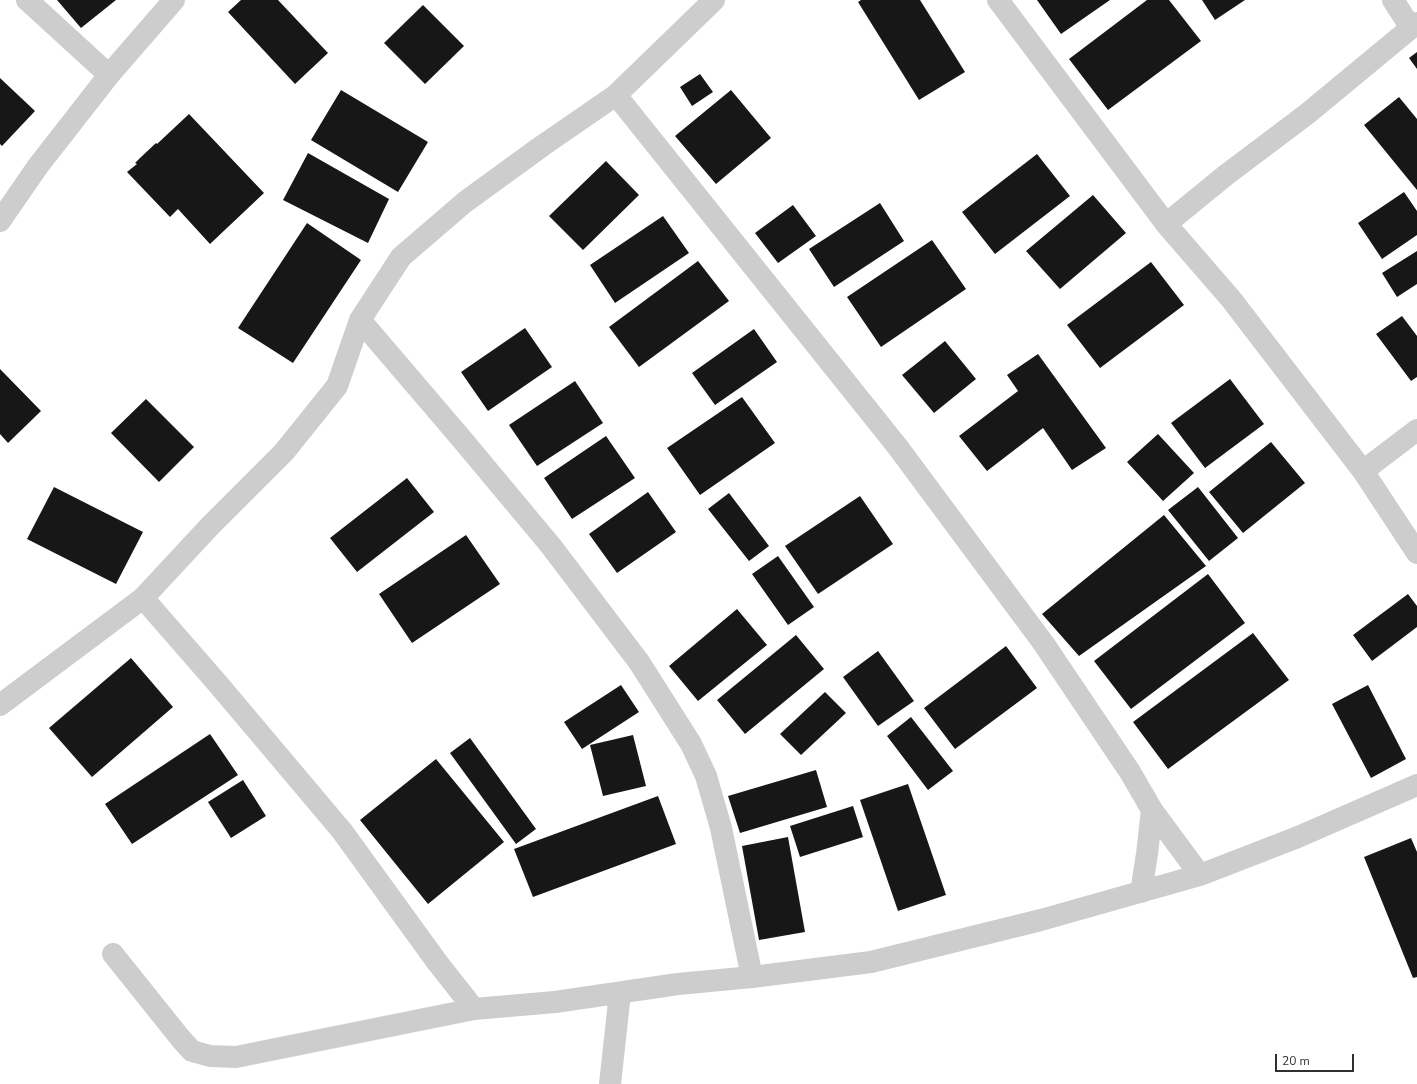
<!DOCTYPE html>
<style>
body{margin:0}
#map{position:relative;width:1417px;height:1084px;overflow:hidden;background:#fff;font-family:"Nunito Sans",sans-serif}
canvas{display:block}
.scale{position:absolute;left:1275px;top:1054px;width:79px;height:18px;box-sizing:border-box;border:2px solid #303030;border-top:0;padding-left:5px;font-size:12px;line-height:14px;white-space:nowrap;color:#303030;-webkit-text-stroke:3px #fff;paint-order:stroke}
</style>
<div id="map">
<canvas width="1417" height="1084"></canvas>
<div class="scale">20 m</div>
</div>
<script>
const ctx = document.querySelector('canvas').getContext('2d');
ctx.lineJoin = 'round';
function fill(path, color) { ctx.fillStyle = color; ctx.fill(path, 'evenodd'); }
const shape = rows => new Path2D(rows.map(r => 'M' + r).join(''));
function trace(path, color, width, dash) { ctx.strokeStyle = color; ctx.lineWidth = width; ctx.lineCap = dash ? 'butt' : 'round'; ctx.setLineDash(dash || []); ctx.stroke(path); }
const building = shape([
 [57,0,116,0,81,28],
 [241,0,278,0,328,53,295,84,228,12],
 [861,0,920,0,965,72,919,100,858,2],
 [1037,0,1110,0,1061,34],
 [1147,0,1169,0,1201,41,1108,110,1069,59],
 [1202,0,1245,0,1215,20],
 [423,5,464,46,425,84,384,43],
 [1417,52,1417,69,1409,58],
 [700,74,713,92,692,106,680,87],
 [0,78,35,111,2,146,0,144],
 [341,90,428,142,398,192,311,140],
 [731,90,771,138,716,184,675,136],
 [1399,97,1417,119,1417,190,1364,125],
 [189,114,264,193,210,244,178,209,170,217,127,172,137,164,135,163,140,158,156,143,157,144],
 [308,153,389,199,368,243,283,200],
 [1037,154,1070,196,995,254,962,212],
 [606,161,639,195,583,250,549,216],
 [1404,192,1417,211,1417,235,1382,259,1358,223],
 [1093,195,1126,233,1060,289,1026,251],
 [880,203,904,241,834,287,809,249],
 [793,205,816,236,778,263,755,233],
 [663,216,689,253,615,303,590,265],
 [307,223,361,260,293,363,238,328],
 [932,240,966,289,881,347,847,297],
 [1417,251,1417,284,1397,297,1382,273],
 [698,261,729,301,639,367,609,327],
 [1151,262,1184,305,1100,368,1067,325],
 [1402,316,1417,336,1417,377,1411,381,1376,334],
 [525,328,552,367,488,411,461,372],
 [754,329,777,362,715,405,692,373],
 [945,341,976,379,934,413,902,375],
 [1038,354,1106,448,1072,470,1043,428,987,471,959,436,1018,391,1007,375],
 [0,369,41,411,8,443,0,434],
 [1230,379,1264,424,1205,468,1171,423],
 [575,381,603,423,537,466,509,425],
 [742,397,775,443,700,495,667,448],
 [146,399,194,447,159,482,111,433],
 [1158,434,1194,473,1163,501,1127,462],
 [606,436,635,478,572,519,544,478],
 [1271,442,1305,483,1243,533,1209,492],
 [407,478,434,512,357,572,330,538],
 [54,487,143,532,116,584,27,539],
 [1198,487,1238,538,1209,561,1168,510],
 [648,492,676,532,617,573,589,534],
 [729,493,769,546,749,561,708,509],
 [860,496,893,544,818,594,785,546],
 [1164,515,1206,566,1079,656,1042,614],
 [466,535,500,584,412,643,379,594],
 [778,556,814,607,788,625,752,574],
 [1208,574,1245,623,1131,709,1094,661],
 [1408,594,1417,606,1417,627,1372,661,1353,635],
 [737,609,767,645,698,701,669,666],
 [1253,633,1289,680,1168,769,1133,722],
 [796,635,824,669,745,734,717,700],
 [1006,646,1037,688,955,749,924,708],
 [878,651,914,701,878,726,843,677],
 [131,658,173,707,92,777,49,728],
 [621,685,639,712,582,749,564,722],
 [1368,685,1406,759,1371,778,1332,704],
 [825,692,846,713,801,755,780,734],
 [911,717,953,771,928,790,887,736],
 [210,734,238,775,132,844,105,804],
 [633,735,646,786,603,796,590,745],
 [470,738,536,829,516,844,450,753],
 [436,759,504,842,428,904,360,820],
 [816,770,827,807,740,833,728,796],
 [243,780,266,816,231,838,208,802],
 [908,784,946,895,898,911,860,800],
 [658,796,676,844,533,897,514,849],
 [853,806,863,837,800,857,790,826],
 [788,837,805,932,759,940,742,846],
 [1411,838,1417,852,1417,977,1413,978,1364,857]
]);
const street = shape([
 [27,0,109,75],
 [998,0,1166,224,1231,299,1363,471,1417,553],
 [1393,0,1411,28],
 [616,95,897,446,1044,644,1130,772,1152,810,1200,875],
 [0,221,38,166,109,75,174,0],
 [1166,224,1226,175,1307,114,1417,23],
 [360,320,460,437,551,546,639,662,691,744,706,776,721,828,752,977],
 [1363,471,1417,430],
 [143,598,218,684,342,831,437,962,474,1009],
 [0,705,143,598,210,526,284,452,337,386,360,320,401,257,465,202,542,146,616,95,714,0],
 [1141,892,1147,854,1152,810],
 [113,954,181,1039,192,1051,210,1056,236,1057,474,1009,555,1002,678,984,752,977,871,962,1041,920,1200,875,1298,837,1417,785],
 [610,1084,620,993]
]);
fill(building, '#171717');
trace(street, '#cdcdcd', 22);
</script>
